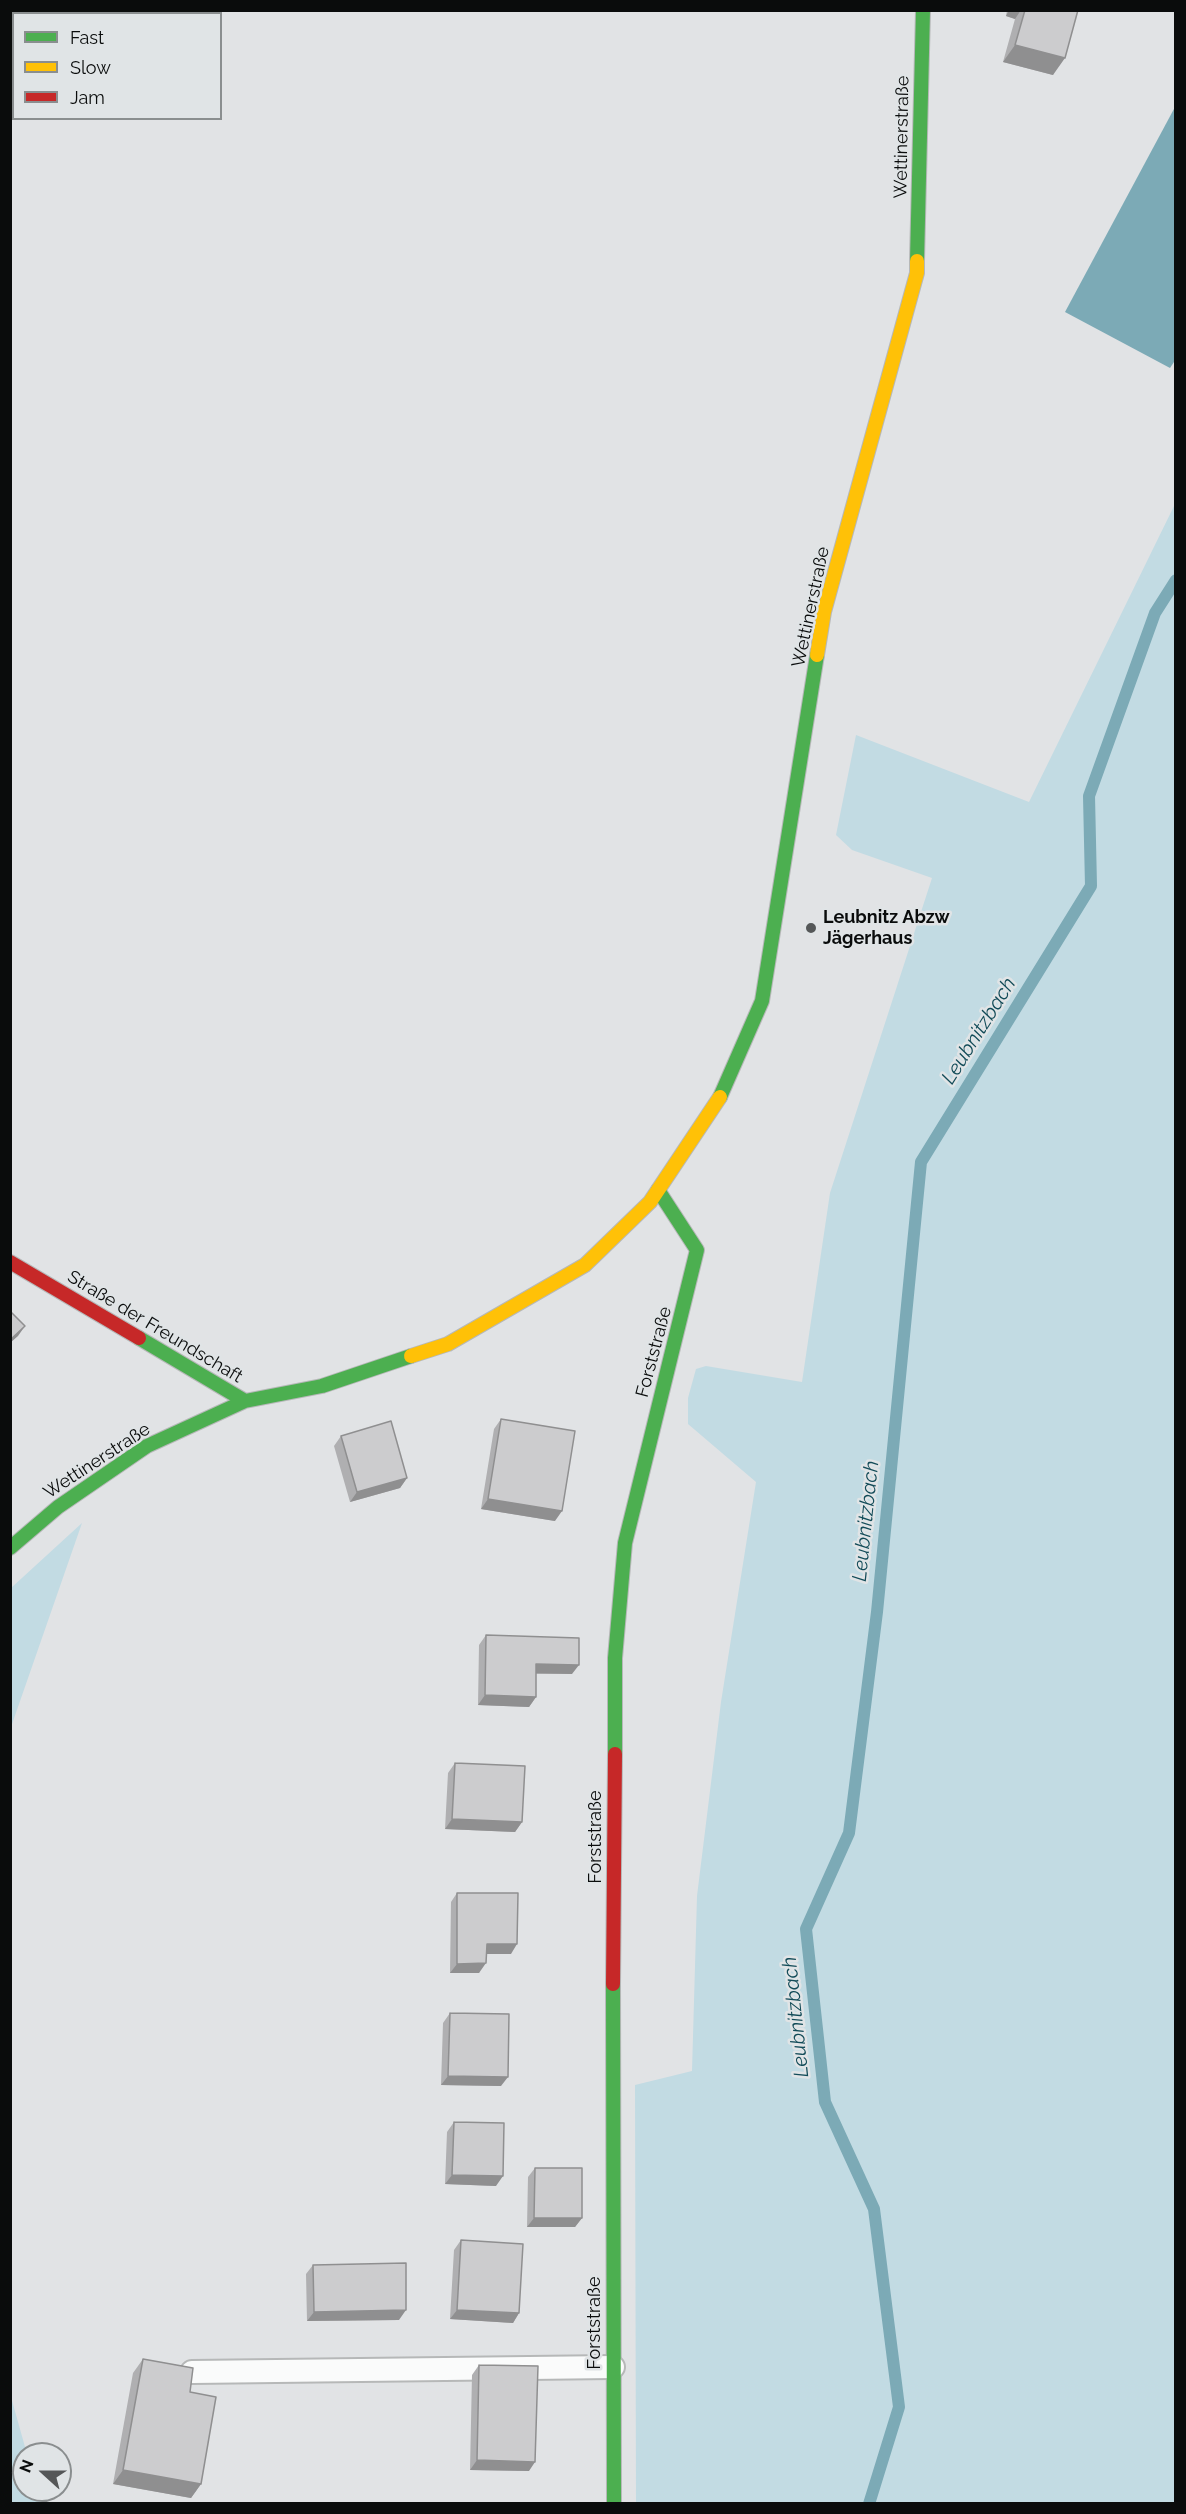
<!DOCTYPE html>
<meta charset="utf-8">
<style>
body{margin:0}
#map{position:relative;width:1186px;height:2514px;overflow:hidden;background:#e1e3e5;font-family:Raleway,sans-serif}
canvas{display:block}
.frame{position:absolute;inset:0;border:12px solid #0a0c0c;pointer-events:none}
.legend{position:absolute;left:12px;top:12px;width:210px;height:108px;box-sizing:border-box;background:#e0e4e6;border:2px solid #8a8e8f;margin:0;padding:8px 10px;list-style:none;font-size:18px;color:#0a0c0c}
.legend li{display:flex;align-items:center;gap:12px;height:30px}
.legend b{width:30px;border:2px solid #8a8e8f}
.north{position:absolute;left:12px;top:2442px;width:60px;height:60px;box-sizing:border-box;background:#e0e4e6;border:2px solid #8a8e8f;border-radius:50%;rotate:291deg;font-size:16px;font-weight:700;line-height:24px;text-align:center;color:#0a0c0c}
.north::after{content:'';display:block;margin:auto;width:21px;height:27px;background:#555758;clip-path:polygon(50% 0,100% 100%,50% 72%,0 100%)}
</style>
<div id="map">
<canvas width="1186" height="2514"></canvas>
<div class="frame"></div>
<ul class="legend">
<li><b style="height:8px;background:#4caf50"></b>Fast</li>
<li><b style="height:8px;background:#ffc107"></b>Slow</li>
<li><b style="height:8px;background:#c62828"></b>Jam</li>
</ul>
<div class="north">N</div>
</div>
<script>
const ctx = document.querySelector('canvas').getContext('2d');
ctx.lineJoin = 'round';
function fill(path, color) { ctx.fillStyle = color; ctx.fill(path, 'evenodd'); }
const shape = rows => new Path2D(rows.map(r => 'M' + r).join(''));
function trace(path, color, width, dash) { ctx.strokeStyle = color; ctx.lineWidth = width; ctx.lineCap = dash ? 'butt' : 'round'; ctx.setLineDash(dash || []); ctx.stroke(path); }
function label(font, color, halo, rows, align = 'center') {
  ctx.font = font + ' Raleway,sans-serif'; ctx.lineWidth = 5; ctx.setLineDash([]); ctx.textBaseline = 'middle'; ctx.strokeStyle = halo; ctx.fillStyle = color; for (const [text, x, y, turn = 0] of rows) {
    ctx.save(); ctx.translate(x, y); ctx.rotate((+turn || 0) * Math.PI / 180); ctx.textAlign = isNaN(turn) ? turn : align; if (halo) ctx.strokeText(text, 0, 0); ctx.fillText(text, 0, 0); ctx.restore();
  }
}
const green = shape([
 [1175,504,1175,2503,636,2503,635,2085,692,2071,697,1896,721,1702,756,1482,688,1424,688,1398,696,1369,706,1366,802,1382,830,1193,932,878,852,850,836,835,856,735,1029,802],
 [82,1523,11,1727,11,1730,11,1588],
 [11,2397,27,2454,24,2454,24,2490,37,2490,41,2503,11,2503]
]);
const water = shape([
 [1175,107,1176,359,1170,368,1065,312]
]);
const stream = shape([
 [869,2504,899,2407,874,2209,825,2102,806,1929,849,1833,877,1612,921,1162,1091,886,1089,796,1155,613,1176,580]
]);
const lane = shape([
 [192,2372,613,2367]
]);
const fast = shape([
 [917,261,923,10],
 [720,1097,762,1001,817,655],
 [139,1338,245,1401],
 [10,1548,58,1507,147,1446,245,1401,322,1386,411,1356],
 [615,1754,615,1658,625,1543,697,1250,658,1190],
 [613,1984,614,2504]
]);
const slow = shape([
 [817,655,824,612,917,273,917,261],
 [411,1356,448,1344,585,1265,650,1202,720,1097]
]);
const jam = shape([
 [10,1262,139,1338],
 [613,1984,615,1754]
]);
const wall = shape([
 [1007,10,1078,10,1053,75,1003,62,1015,19,1006,16],
 [501,1419,555,1521,481,1509,494,1429],
 [341,1436,407,1478,400,1488,350,1502,334,1446],
 [486,1635,572,1674,536,1674,536,1697,529,1707,478,1705,479,1645],
 [455,1763,522,1822,515,1832,445,1829,448,1773],
 [457,1893,511,1954,486,1954,479,1973,450,1973,451,1902],
 [450,2013,501,2086,441,2085,443,2023],
 [454,2122,496,2186,445,2184,447,2132],
 [535,2168,582,2218,575,2227,527,2227,528,2177],
 [461,2240,519,2313,513,2323,450,2319,454,2250],
 [313,2265,399,2320,307,2321,306,2274],
 [143,2359,190,2392,201,2484,191,2498,113,2484,133,2373],
 [479,2365,529,2471,470,2470,472,2375]
]);
const shadedWall = shape([
 [1009,10,1021,10,1015,19,1006,16],
 [1015,45,1065,58,1053,75,1003,62],
 [25,1326,18,1336,10,1343,10,1340],
 [407,1478,400,1488,350,1502,357,1492],
 [488,1499,562,1511,555,1521,481,1509],
 [536,1664,579,1665,572,1674,529,1673],
 [485,1695,536,1697,529,1707,478,1705],
 [452,1819,522,1822,515,1832,445,1829],
 [487,1944,517,1944,511,1954,480,1954],
 [486,1963,479,1973,450,1973,457,1964],
 [448,2076,508,2077,501,2086,441,2085],
 [452,2175,503,2176,496,2186,445,2184],
 [534,2218,582,2218,575,2227,527,2227],
 [406,2310,399,2320,307,2321,314,2312],
 [457,2310,519,2313,513,2323,450,2319],
 [477,2460,535,2462,529,2471,470,2470],
 [123,2470,201,2484,191,2498,113,2484]
]);
const building = shape([
 [1025,10,1078,10,1065,58,1015,45,1025,10],
 [10,1311,25,1326,10,1340,10,1311],
 [501,1419,575,1431,562,1511,488,1499,501,1419],
 [391,1421,407,1478,357,1492,341,1436,391,1421],
 [486,1635,579,1638,579,1665,536,1664,536,1697,485,1695,486,1635],
 [455,1763,525,1766,522,1822,452,1819,455,1763],
 [457,1893,518,1893,517,1944,487,1944,486,1963,457,1964,457,1893],
 [450,2013,509,2014,508,2077,448,2076,450,2013],
 [454,2122,504,2123,503,2176,452,2175,454,2122],
 [535,2168,582,2168,582,2218,534,2218,535,2168],
 [461,2240,523,2244,519,2313,457,2310,461,2240],
 [406,2263,406,2310,314,2312,313,2265,406,2263],
 [143,2359,193,2368,190,2392,216,2397,201,2484,123,2470,143,2359],
 [479,2365,538,2366,535,2462,477,2460,479,2365]
]);
const markers = [
 [811,928,6,"#555758"]
];
const streetNames = [
 ["Wettinerstraße",902,137,-89],
 ["Wettinerstraße",811,607,-78],
 ["Straße der Freundschaft",155,1327,31],
 ["Forststraße",654,1352,-75],
 ["Wettinerstraße",97,1461,-33],
 ["Forststraße",596,1837,-90],
 ["Forststraße",595,2323,-90]
];
const poiNames = [
 ["Leubnitz Abzw",823,918],
 ["Jägerhaus",823,939]
];
const waterNames = [
 ["Leubnitzbach",979,1031,-58],
 ["Leubnitzbach",866,1521,-84],
 ["Leubnitzbach",796,2017,-96]
];
fill(green, '#c2dbe3');
fill(water, '#7caab6');
trace(stream, '#7caab6', 12);
trace(lane, '#b6b8b8', 26);
trace(fast, '#b6b8b8', 16);
trace(slow, '#b6b8b8', 16);
trace(jam, '#b6b8b8', 16);
trace(lane, '#fafbfb', 22);
trace(fast, '#4caf50', 14);
trace(slow, '#ffc107', 14);
trace(jam, '#c62828', 14);
fill(wall, '#afafb1');
fill(shadedWall, '#8f8f90');
fill(building, '#ccccce');
trace(building, '#8f8f90', 1.5);
for (const [x, y, r, color] of markers) { const dot = new Path2D(); dot.arc(x, y, r, 0, 2 * Math.PI); ctx.fillStyle = color; ctx.fill(dot); trace(dot, '#e0e4e6', 2); }
label('18px', '#0a0c0c', '#e0e4e6', streetNames);
label('bold 18px', '#0a0c0c', '#e0e4e6', poiNames, 'left');
label('italic 20px', '#124b58', '#e0e4e6', waterNames);
</script>
